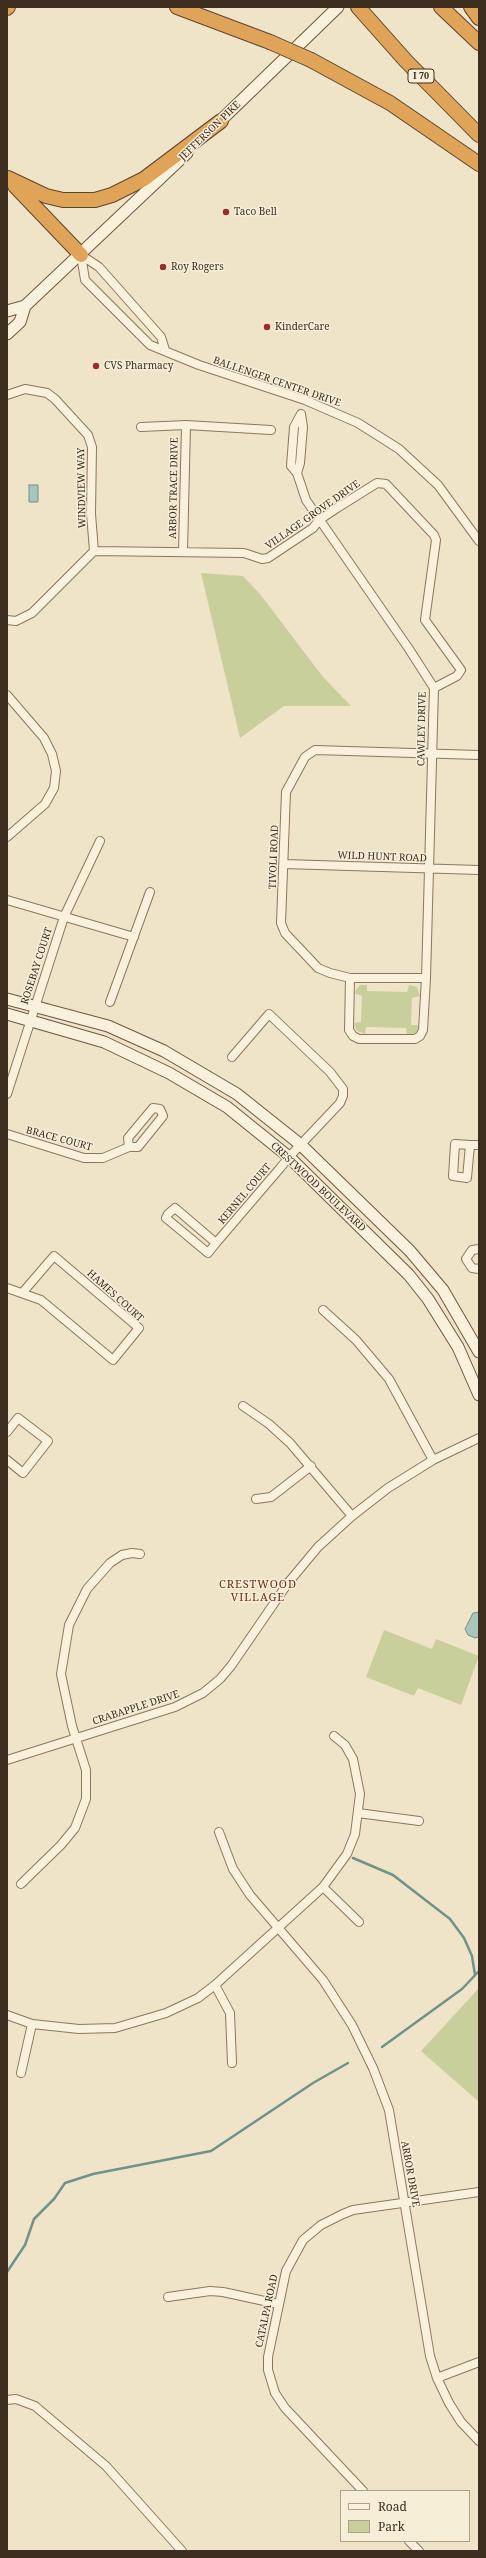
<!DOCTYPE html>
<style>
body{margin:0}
#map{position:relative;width:486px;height:2558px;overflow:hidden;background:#f0e4c8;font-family:"Noto Serif",serif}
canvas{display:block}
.frame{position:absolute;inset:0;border:8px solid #3d2e20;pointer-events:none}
.legend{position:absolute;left:340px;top:2490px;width:130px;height:52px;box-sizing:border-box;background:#f7eed8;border:1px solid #ada18e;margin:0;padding:5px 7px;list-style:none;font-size:12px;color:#3d2e20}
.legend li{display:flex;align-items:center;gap:8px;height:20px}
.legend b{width:20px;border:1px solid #ada18e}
</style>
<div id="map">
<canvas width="486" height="2558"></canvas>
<div class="frame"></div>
<ul class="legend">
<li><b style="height:5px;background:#faf1dc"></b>Road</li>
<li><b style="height:11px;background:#c9cf9b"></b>Park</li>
</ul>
</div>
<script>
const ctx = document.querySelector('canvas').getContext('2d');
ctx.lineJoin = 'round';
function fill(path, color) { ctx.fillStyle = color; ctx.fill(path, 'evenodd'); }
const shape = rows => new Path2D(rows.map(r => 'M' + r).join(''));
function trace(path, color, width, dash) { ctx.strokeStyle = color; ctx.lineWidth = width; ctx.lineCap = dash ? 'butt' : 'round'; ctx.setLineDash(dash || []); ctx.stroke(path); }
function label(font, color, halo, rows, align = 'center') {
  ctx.font = font + ' "Noto Serif",serif'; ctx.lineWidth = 3; ctx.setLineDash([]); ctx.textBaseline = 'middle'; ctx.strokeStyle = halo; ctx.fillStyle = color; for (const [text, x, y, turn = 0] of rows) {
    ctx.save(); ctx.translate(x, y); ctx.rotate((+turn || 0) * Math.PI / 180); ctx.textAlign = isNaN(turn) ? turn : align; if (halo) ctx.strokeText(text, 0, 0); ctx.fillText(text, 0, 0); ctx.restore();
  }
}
const green = shape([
 [201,573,243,576,260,594,323,677,351,706,284,706,240,738],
 [360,985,367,985,367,991,407,992,409,985,417,987,420,996,412,998,411,1025,419,1025,416,1033,407,1035,406,1028,366,1027,365,1034,357,1031,354,1025,355,1023,361,1022,362,996,354,993],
 [384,1630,432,1649,436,1639,479,1656,461,1705,418,1688,414,1696,366,1677],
 [479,1988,479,2102,421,2051]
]);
const water = shape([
 [29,485,38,485,38,502,29,502,29,485],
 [479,1612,479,1637,475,1638,468,1635,465,1629,473,1613,479,1612]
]);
const stream = shape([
 [353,1858,393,1875,450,1919,464,1938,472,1956,475,1975],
 [382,2047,462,1989,479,1971],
 [7,2272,25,2245,34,2219,54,2199,65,2183,93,2174,211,2151,313,2083,348,2063]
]);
const street = shape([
 [81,255,85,280,150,345,199,365,305,400,358,423,399,449,438,485,479,541],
 [81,255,99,267,161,337,165,350],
 [7,395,25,389,47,393,55,399,88,435,92,447,91,514,94,551,32,613,16,621,7,620],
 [141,427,186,425,271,430],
 [297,473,300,463,303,427,301,414,294,427,291,466,297,473,306,500,409,649,434,688,426,978,423,1030,420,1036,415,1039,359,1039,353,1036,349,1030,350,978],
 [94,551,244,553,262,559,268,558,313,528,319,520,337,508,377,483,386,484,434,535,436,540,425,620,461,670,457,676,434,688],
 [183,552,186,425],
 [7,695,44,738,52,754,56,771,54,788,45,804,7,837],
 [284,864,479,870],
 [7,900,134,937],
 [426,978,350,978,330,973,318,968,285,933,281,923,286,792,305,757,315,750,479,755],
 [110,1002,150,892],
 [7,1094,64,917,100,841],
 [7,1134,84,1158,103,1158,129,1147,138,1147,163,1116,160,1109,153,1108,128,1138,129,1147],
 [470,1145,467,1178,453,1176,455,1144,470,1145,479,1145],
 [216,1243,175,1208,168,1214,166,1218,208,1253,216,1243,281,1167,289,1157,340,1103,343,1096,343,1089,330,1072,269,1014,232,1057],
 [479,1249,472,1250,466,1259,472,1268,479,1269],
 [7,1288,41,1300,113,1360,139,1328,54,1256,23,1292],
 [323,1310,356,1340,389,1379,433,1460],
 [243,1406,269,1424,290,1443,352,1516],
 [7,1432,18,1418,48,1441,23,1473,7,1460],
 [256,1499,271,1497,311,1466],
 [7,1760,175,1707,203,1693,220,1679,231,1666,288,1583,318,1547,352,1516,388,1488,433,1460,479,1438],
 [358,1813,419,1821],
 [219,1832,233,1869,250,1895,323,1980,352,2025,373,2068,389,2110,430,2356,437,2378,449,2403,461,2422,479,2441],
 [21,1884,61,1845,75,1828,86,1799,86,1770,72,1726,61,1674,69,1625,87,1589,110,1563,122,1555,132,1553,140,1554],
 [323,1887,359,1922],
 [215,1985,230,2013,232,2063],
 [7,2015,32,2024,79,2029,115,2028,166,2013,198,1998,215,1985,323,1887,347,1854,355,1834,360,1794,353,1759,345,1745,334,1736],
 [21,2073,32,2024],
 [168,2297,210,2291,223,2292,278,2304],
 [437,2378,479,2362],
 [7,2400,16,2399,35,2406,106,2466,182,2551],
 [363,2491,285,2408,275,2393,268,2370,268,2357,286,2271,303,2240,321,2225,343,2214,353,2210,479,2192],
 [409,2541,419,2551]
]);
const secondary = shape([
 [215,126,338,7],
 [7,311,25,306,187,153],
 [7,334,20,322,25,306],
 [7,999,108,1026,164,1051,237,1094,301,1145,410,1251,443,1290,479,1352],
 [7,1014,104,1042,169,1073,227,1107,289,1157,409,1275,428,1299,458,1347,479,1395]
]);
const highway = shape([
 [177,7,270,42],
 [358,7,406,61,479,135],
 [441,7,479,43],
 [471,7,479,18],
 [7,8,8,7],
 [311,60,390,103,479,164],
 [8,178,46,196,63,200,95,200,112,195,144,179,221,121],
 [15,186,81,255]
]);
const highwayBridge = shape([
 [270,42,311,60]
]);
const markers = [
 [226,212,4,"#9e2a2b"],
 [163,267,4,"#9e2a2b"],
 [267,327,4,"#9e2a2b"],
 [96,366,4,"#9e2a2b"]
];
const shields = [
 [421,76,26]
];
const shieldNames = [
 ["I 70",421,76]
];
const streetNames = [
 ["JEFFERSON PIKE",210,131,-44],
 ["BALLENGER CENTER DRIVE",277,382,19],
 ["WINDVIEW WAY",82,488,-91],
 ["ARBOR TRACE DRIVE",174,488,-89],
 ["VILLAGE GROVE DRIVE",313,515,-35],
 ["CAWLEY DRIVE",422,729,-89],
 ["TIVOLI ROAD",274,857,-88],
 ["WILD HUNT ROAD",382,857,2],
 ["ROSEBAY COURT",37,966,-72],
 ["BRACE COURT",59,1139,15],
 ["CRESTWOOD BOULEVARD",318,1187,43],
 ["KERNEL COURT",245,1194,-50],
 ["HAMES COURT",115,1296,42],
 ["CRABAPPLE DRIVE",136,1708,-18],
 ["ARBOR DRIVE",410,2174,80],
 ["CATALPA ROAD",267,2311,-78]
];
const poiNames = [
 ["Taco Bell",234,212],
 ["Roy Rogers",171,267],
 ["KinderCare",275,327],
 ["CVS Pharmacy",104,366]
];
const neighbourhoodNames = [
 ["CRESTWOOD",258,1585],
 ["VILLAGE",258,1598]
];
fill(green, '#c9cf9b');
fill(water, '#a9c4bc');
trace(water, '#6f938a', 1);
trace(stream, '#6f938a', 2.5);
trace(street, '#8d765c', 10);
trace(secondary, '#6f573f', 13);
trace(highway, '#5b4430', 16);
trace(street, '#faf1dc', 8);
trace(secondary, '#faf1dc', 11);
trace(highway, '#e0a458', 14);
trace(highwayBridge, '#5b4430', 16, []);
trace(highwayBridge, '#e0a458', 14);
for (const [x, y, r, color] of markers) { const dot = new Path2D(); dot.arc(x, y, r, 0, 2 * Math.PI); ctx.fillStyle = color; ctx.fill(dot); trace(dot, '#f7eed8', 1.5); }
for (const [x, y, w] of shields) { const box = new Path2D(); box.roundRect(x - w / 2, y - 7, w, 14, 3); ctx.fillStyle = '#f7eed8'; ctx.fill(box); trace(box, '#3d2e20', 1); }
label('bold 9px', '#3d2e20', null, shieldNames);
label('10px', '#3d2e20', '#f7eed8', streetNames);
label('10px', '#3d2e20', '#f7eed8', poiNames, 'left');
ctx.letterSpacing = '1px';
label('11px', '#6b2e1e', '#f7eed8', neighbourhoodNames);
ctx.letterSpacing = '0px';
</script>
